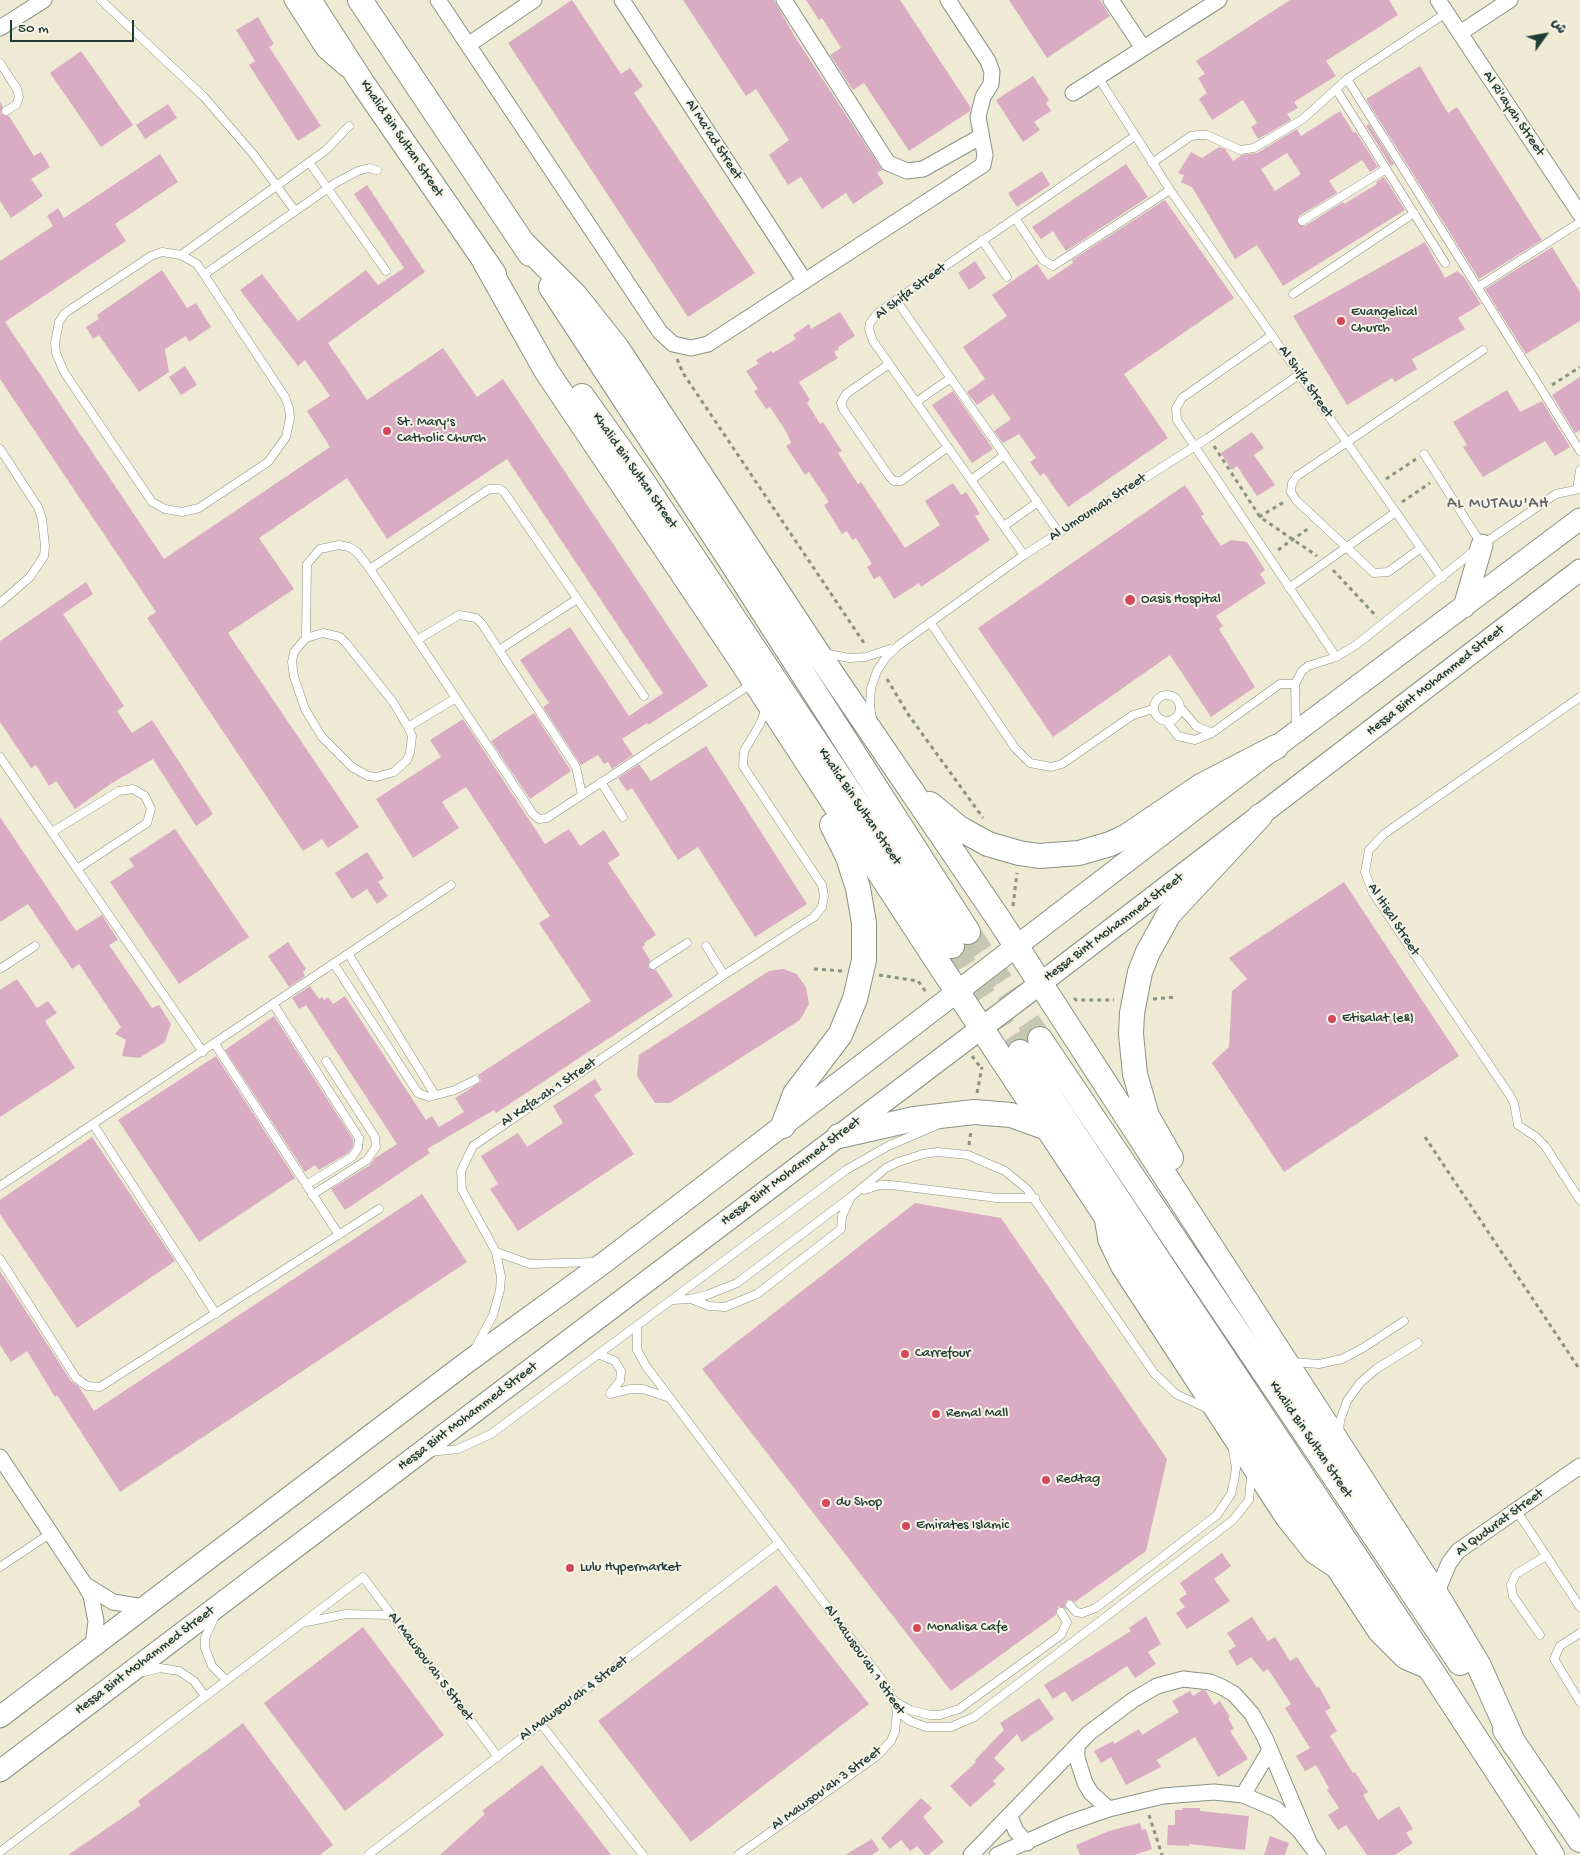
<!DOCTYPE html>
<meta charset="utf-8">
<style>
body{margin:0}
#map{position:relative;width:1580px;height:1855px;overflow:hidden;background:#efead3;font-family:"Gochi Hand","Playpen Sans Arabic",sans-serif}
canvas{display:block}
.north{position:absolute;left:1520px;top:10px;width:50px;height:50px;-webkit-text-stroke:4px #f7f3e8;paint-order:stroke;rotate:58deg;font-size:14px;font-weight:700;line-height:20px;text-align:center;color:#1f3d34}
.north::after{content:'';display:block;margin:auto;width:18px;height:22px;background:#1f3d34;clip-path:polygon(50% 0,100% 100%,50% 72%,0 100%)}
.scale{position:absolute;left:10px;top:20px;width:124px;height:22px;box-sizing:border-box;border:2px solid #1f3d34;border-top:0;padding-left:6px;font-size:15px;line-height:18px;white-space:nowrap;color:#1f3d34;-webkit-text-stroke:4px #f7f3e8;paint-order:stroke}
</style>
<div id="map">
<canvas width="1580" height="1855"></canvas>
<div class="north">ش</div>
<div class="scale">50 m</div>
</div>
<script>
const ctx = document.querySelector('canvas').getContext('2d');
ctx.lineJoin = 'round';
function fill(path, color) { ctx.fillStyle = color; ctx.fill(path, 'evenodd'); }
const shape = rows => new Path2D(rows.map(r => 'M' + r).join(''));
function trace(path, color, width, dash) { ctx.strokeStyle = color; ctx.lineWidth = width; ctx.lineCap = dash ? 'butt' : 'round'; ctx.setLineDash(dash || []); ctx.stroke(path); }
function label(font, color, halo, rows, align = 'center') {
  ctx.font = font + ' "Gochi Hand",sans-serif'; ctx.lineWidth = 4; ctx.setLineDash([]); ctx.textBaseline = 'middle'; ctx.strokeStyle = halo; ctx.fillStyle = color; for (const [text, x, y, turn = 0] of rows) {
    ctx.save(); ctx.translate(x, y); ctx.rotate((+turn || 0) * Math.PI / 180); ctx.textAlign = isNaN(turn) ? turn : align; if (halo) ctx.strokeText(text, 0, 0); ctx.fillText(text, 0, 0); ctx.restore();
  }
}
const building = shape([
 [572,0,621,74,630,68,643,86,634,93,755,273,688,317,508,43],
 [683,0,774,0,795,37,882,170,877,173,884,183,853,204,846,193,822,209,801,177,788,185,769,155,789,140,756,89,746,96],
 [806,0,900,0,971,108,970,111,909,151,864,83,853,90,830,55,841,48,822,18,819,20],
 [1009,0,1100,0,1110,16,1047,58],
 [1290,0,1389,0,1398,15,1326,61,1336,76,1294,102,1298,108,1287,114,1291,120,1258,139,1251,127,1257,123,1243,100,1212,120,1199,99,1207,93,1198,78,1205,74,1196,61],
 [258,17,274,44,269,47,321,126,298,141,249,65,255,61,236,30],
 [81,51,133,125,101,147,50,73],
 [1420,66,1448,113,1457,107,1542,240,1479,279,1366,99],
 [1033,76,1049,100,1046,103,1051,111,1034,122,1040,130,1023,142,996,100],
 [0,102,3,107,1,114,9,116,34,156,41,152,50,167,31,179,43,196,11,218,0,201],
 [168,104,177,118,145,139,136,125],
 [1340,111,1354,133,1356,132,1378,167,1370,172,1362,160,1329,181,1337,193,1299,216,1298,224,1305,226,1343,202,1344,204,1377,184,1376,182,1384,177,1405,210,1283,286,1257,245,1235,259,1192,187,1181,182,1184,175,1178,173,1191,152,1202,158,1219,147,1225,149,1233,161,1242,155,1257,153,1297,129,1301,136],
 [1287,153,1301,174,1275,191,1261,169],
 [1369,124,1394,164,1391,166,1366,126],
 [160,154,178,182,115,224,126,241,5,322,164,559,330,447,307,411,330,396,305,360,298,366,240,290,262,274,298,321,366,270,378,285,404,268,354,194,367,185,425,272,328,343,367,400,443,348,477,397,503,379,708,686,648,725,647,723,622,739,633,755,612,769,608,762,604,764,598,755,581,765,543,707,549,703,520,660,570,627,629,716,663,693,507,459,387,539,347,478,259,538,294,589,228,633,359,827,328,848,322,839,303,851,147,618,156,612,0,379,0,261,53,226,47,216,58,208,64,218],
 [1126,164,1148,197,1066,251,1053,231,1041,239,1032,227],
 [1042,171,1050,185,1017,207,1008,193],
 [1165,200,1234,298,1124,374,1168,438,1068,507,1044,473,1040,476,1030,462,1036,458,1019,434,1003,443,994,431,1011,419,993,394,977,405,967,392,985,379,963,347,1007,316,992,295,1037,264,1048,280,1073,263,1072,260],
 [1425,242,1445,278,1457,271,1464,277,1481,304,1458,318,1465,329,1412,359,1417,369,1395,382,1392,378,1347,405,1293,316],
 [1552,247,1580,292,1580,321,1526,354,1485,289],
 [975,261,986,278,969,290,958,273],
 [162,270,187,308,196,303,211,327,189,342,186,336,165,349,169,372,139,392,99,335,93,339,86,327,99,319,97,315],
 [840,312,855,336,838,347,839,349,834,352,838,358,799,382,810,400,807,403,820,424,823,422,832,436,842,451,838,453,852,475,858,484,861,482,905,548,940,525,925,501,953,483,961,495,966,492,980,514,975,516,990,540,921,587,919,583,894,599,880,576,874,579,867,567,872,564,856,538,852,540,847,531,842,534,824,505,829,502,809,472,805,475,786,446,791,443,787,433,770,407,766,409,754,391,758,389,746,371,758,364,756,360,771,351,773,353,796,339,793,335,809,324,811,329],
 [185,366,197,385,181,395,169,377],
 [1580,377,1580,430,1575,433,1552,395],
 [1507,390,1520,412,1542,401,1570,447,1555,456,1545,441,1483,477,1463,447,1467,445,1453,422],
 [953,391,993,449,972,463,932,405],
 [1252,432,1264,448,1254,455,1275,485,1257,496,1237,466,1232,470,1221,453],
 [1185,485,1204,514,1201,516,1221,546,1231,540,1247,542,1265,570,1260,574,1266,583,1216,616,1223,626,1219,629,1255,687,1211,717,1170,655,1053,737,978,628],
 [86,582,93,594,63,614,124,706,117,711,132,733,152,720,213,814,196,826,153,759,112,783,75,809,56,781,49,786,36,765,31,768,0,722,0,641],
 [534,713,571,771,530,799,491,741],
 [463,719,545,844,569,829,580,846,604,830,620,855,608,863,656,935,644,943,645,945,642,947,650,960,648,968,656,970,673,996,496,1113,494,1110,427,1149,430,1153,345,1210,331,1189,370,1165,375,1158,397,1144,306,1005,299,1009,292,998,310,986,319,999,322,997,324,1000,328,997,333,1004,345,996,426,1120,432,1116,439,1127,464,1112,455,1098,479,1083,481,1080,478,1075,591,1001,539,923,550,916,466,787,442,802,459,828,413,858,376,799,441,757,430,740],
 [706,746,807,904,755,937,698,847,678,860,632,788,627,791,618,778,639,764,651,781],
 [0,817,76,931,102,915,118,940,109,945,152,1008,159,1005,171,1024,165,1042,139,1058,122,1056,126,1040,115,1034,121,1027,79,964,72,969,28,904,0,922],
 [175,829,249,937,179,984,110,882,134,866,129,859],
 [367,852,384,878,378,882,388,896,377,904,367,889,352,899,335,873],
 [1344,882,1459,1056,1284,1172,1212,1063,1229,1047,1232,991,1247,979,1229,958],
 [288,942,306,969,303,972,305,976,289,987,268,956],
 [783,969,797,974,806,988,809,1004,800,1020,670,1103,655,1103,637,1076,639,1055,769,971],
 [17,979,37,1008,48,1001,57,1013,45,1021,75,1068,0,1117,0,990],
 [274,1016,353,1139,353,1146,348,1153,319,1170,315,1165,305,1172,225,1050],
 [216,1056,295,1178,199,1242,118,1120],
 [595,1079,602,1090,594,1095,634,1154,518,1231,490,1189,498,1184,481,1156,518,1133,527,1147,563,1123,553,1106],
 [92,1137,175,1261,77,1328,0,1214,0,1200],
 [422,1194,467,1262,120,1492,57,1395,55,1397,27,1351,11,1362,0,1345,0,1271,71,1381,79,1387,94,1411],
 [915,1203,1001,1218,1167,1459,1146,1551,1075,1602,1071,1600,1067,1600,1065,1604,1066,1609,1058,1607,1056,1615,951,1691,702,1369],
 [1222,1553,1231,1566,1214,1579,1230,1601,1187,1629,1176,1613,1185,1607,1179,1599,1187,1594,1180,1583],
 [776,1585,869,1704,691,1842,598,1721],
 [1146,1616,1161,1644,1148,1652,1156,1664,1135,1678,1127,1666,1072,1702,1065,1691,1053,1699,1044,1685,1131,1631,1129,1628],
 [1252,1617,1268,1641,1275,1637,1290,1661,1297,1657,1317,1688,1319,1687,1331,1708,1325,1711,1337,1731,1330,1736,1353,1773,1355,1772,1368,1792,1363,1795,1378,1820,1399,1806,1413,1829,1406,1833,1413,1843,1395,1855,1367,1855,1346,1825,1338,1830,1328,1815,1339,1808,1327,1790,1329,1788,1316,1765,1305,1771,1296,1756,1310,1748,1285,1708,1291,1704,1268,1669,1263,1672,1251,1657,1237,1666,1228,1651,1236,1646,1227,1633],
 [363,1627,444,1735,345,1811,264,1703],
 [1202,1690,1206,1691,1214,1705,1220,1701,1230,1717,1228,1718,1234,1729,1230,1731,1248,1759,1218,1777,1195,1737,1157,1760,1161,1767,1126,1785,1111,1757,1101,1763,1094,1751,1113,1741,1114,1744,1139,1729,1142,1735,1179,1712,1172,1701,1190,1691,1193,1696],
 [1039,1698,1054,1719,1022,1742,1017,1734,994,1758,1005,1769,993,1781,996,1784,970,1807,950,1786,976,1762,975,1760,1004,1730,1000,1723],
 [243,1723,333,1845,320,1855,68,1855,141,1805,138,1801],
 [542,1765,611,1855,440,1855,485,1814,482,1811],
 [921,1798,932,1808,923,1817,944,1842,928,1855,925,1855,917,1846,910,1851,901,1840,890,1849,881,1838],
 [1182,1808,1200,1808,1200,1811,1249,1816,1245,1850,1189,1844,1189,1846,1167,1845,1168,1825,1175,1825,1175,1810,1182,1810],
 [1140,1823,1142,1830,1146,1829,1152,1849,1134,1855,1080,1855,1076,1845,1109,1831],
 [1270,1836,1289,1843,1285,1855,1264,1855],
 [872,1839,879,1850,872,1855,845,1855]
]);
const primaryTunnel = shape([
 [968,932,1040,1039],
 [952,946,1020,1052]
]);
const path = shape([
 [677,359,683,373,866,646],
 [1552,385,1580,367],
 [1214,446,1260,517,1317,556],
 [1386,479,1416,459],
 [1402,502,1430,483],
 [1259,517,1284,502],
 [1278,550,1309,528],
 [1333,570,1377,617],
 [887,679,908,714,983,818],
 [1013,906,1017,873],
 [814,969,843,971],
 [879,975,918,981,926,992],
 [1074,998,1076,1000,1114,1000],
 [1153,999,1176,997],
 [972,1056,981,1068],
 [977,1093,982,1067],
 [1425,1137,1580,1370],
 [969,1145,971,1131],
 [1149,1815,1162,1855]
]);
const service = shape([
 [101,0,204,97,254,155,295,211],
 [0,63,17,89,19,97,16,105,6,111],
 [1098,77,1170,190,1442,578],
 [1347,79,1580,451],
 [1336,89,1445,263],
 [309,162,386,271],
 [1152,163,1191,136,1199,135,1207,135,1240,150,1254,148,1303,119,1347,79,1446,13],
 [1015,218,1043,260,1053,266,1170,190],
 [1302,221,1386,169],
 [982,240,1007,277],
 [162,252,181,255,197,264,285,397,289,408,290,418,286,437,268,462,199,508,182,512,165,509,152,502,64,372,56,353,55,343,59,322,65,313,151,256,162,252],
 [181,255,326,150,349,126],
 [205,274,337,182,358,171,369,168,377,170],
 [1478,287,1580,222],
 [1293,294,1414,213],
 [896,300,1059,533],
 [1272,335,1182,398,1176,408,1177,420,1336,657],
 [889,364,846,394,841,403,843,409,889,476,894,481,901,481,948,447],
 [916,402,951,378],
 [0,449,38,507,42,519,45,546,44,556,30,577,0,603],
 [1424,454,1482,545],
 [971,480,1005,455],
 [1577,489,1580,470],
 [1004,526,1038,502],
 [1483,544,1556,494,1580,489],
 [1421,548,1388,572,1374,573,1296,500,1291,492,1292,483,1297,476,1483,350],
 [1024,555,873,341,869,329,870,323,878,313,896,300,1135,136],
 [370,569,489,489,499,489,504,492,644,696],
 [1289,588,1396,512],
 [930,622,1015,748,1030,763,1051,767,1062,764,1133,715,1153,709],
 [323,633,340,637,346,643,393,702,408,727,412,736,410,753,407,760,394,772,377,777,368,776,352,767,322,737,305,709,294,677,292,662,294,652,306,638,323,633],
 [306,638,307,564,320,549,339,545,349,547,357,552,370,569,533,814,539,819,547,818,753,683],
 [417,640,459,615,476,618,482,624,576,767,582,795],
 [499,650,577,599],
 [824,653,849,658,866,657,890,649],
 '1154 708a13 13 0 1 1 26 0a13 13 0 1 1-26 0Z',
 [1580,697,1384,834,1369,850,1365,872,1373,893,1509,1094,1514,1103,1518,1125,1536,1137,1545,1146,1580,1200],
 [1180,707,1196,726,1212,733],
 [872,720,870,705,871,688,877,671,886,657,899,645,1024,555,1208,438,1300,374],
 [1167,722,1178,736,1195,740,1212,733,1280,684,1295,684],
 [408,727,456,698],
 [1296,728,1295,684,1302,671,1308,666,1336,657,1356,645,1474,551],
 [0,757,203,1052],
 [601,782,623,817],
 [52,832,119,791,133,789,145,796,151,809,147,823,77,869],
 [706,946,724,975],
 [349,955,435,1095],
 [334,964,418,1093,429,1097,455,1090,475,1080],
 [653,965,687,943],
 [0,969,35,946],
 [274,1005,359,1138,358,1148,352,1157,306,1185],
 [215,1044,339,1235],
 [93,1124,216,1314],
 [0,1186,451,885],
 [864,1190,880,1185,891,1185,997,1198,1035,1198],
 [312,1195,367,1160,376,1147,375,1137,326,1061],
 [496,1252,530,1264,595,1262],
 [0,1259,76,1378,87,1386,100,1387,379,1209],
 [691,1299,709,1306,725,1307,757,1294,841,1229,842,1216,850,1199],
 [672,1300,691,1299,707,1295,737,1283,852,1196,886,1168,898,1162,923,1154,938,1152,968,1155,1005,1171,1027,1189,1154,1373,1176,1394,1208,1409],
 [637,1326,637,1350,646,1366,882,1680,894,1701,897,1711,910,1721,926,1727,951,1727,974,1717,1233,1520,1249,1500,1251,1476],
 [476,1347,493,1315,500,1290,501,1277,496,1252,462,1190,461,1171,473,1146,724,975,814,917,822,907,824,896,822,885,743,766,744,751,760,724,766,709],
 [598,1354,615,1361,621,1371,620,1381,611,1392],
 [1293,1362,1319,1364,1342,1359,1363,1348,1404,1321],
 [610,1394,631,1389,643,1389,670,1398],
 [1339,1433,1340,1421,1347,1401,1360,1383,1376,1369,1418,1343],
 [430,1452,458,1449,491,1434,846,1170,888,1146,937,1125],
 [1516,1510,1580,1607],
 [0,1567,51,1533],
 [1070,1605,1076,1612,1082,1613,1096,1608,1217,1515,1231,1494,1234,1481,1236,1468,1233,1450],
 [215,1616,205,1638,205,1648,212,1666,226,1680],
 [307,1622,346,1614,391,1615],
 [1580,1633,1560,1646,1554,1659,1580,1702],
 [1540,1635,1513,1596,1511,1585,1516,1574,1546,1556],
 [144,1672,160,1668,179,1671,194,1681,205,1696],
 [894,1701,910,1710,930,1715,940,1715,959,1709,1061,1635,1067,1622,1061,1612],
 [541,1724,643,1855],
 [0,1852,363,1577,498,1757],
 [368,1855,779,1543],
 [738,1855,877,1756,891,1741,895,1731,897,1711]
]);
const minor = shape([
 [292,0,324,50,346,69],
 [438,0,660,332,673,344,691,348,708,344,983,165,985,155,978,117,983,97,991,84,992,72,988,61,948,0],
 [622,0,804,280],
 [784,0,888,163,907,171,923,169,980,137],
 [1111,0,1143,48],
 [1438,0,1580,214],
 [0,28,44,0],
 [1460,33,1510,0],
 [468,45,534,0],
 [1073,93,1219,0],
 [1102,1217,1106,1241,1119,1268,1284,1520,1312,1555,1336,1571],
 [0,1457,85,1585,91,1596,96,1621,93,1646],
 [87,1586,113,1602,144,1607],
 [1436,1594,1449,1563,1458,1551,1580,1466],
 [1077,1745,1077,1758,1085,1783,1091,1793,1109,1809],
 [1243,1795,1270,1750],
 [1009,1815,1016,1831,1027,1843],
 [971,1855,1089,1733,1133,1700,1157,1686,1183,1679,1210,1682,1222,1687,1234,1694,1252,1714,1265,1738,1309,1842],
 [997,1855,1066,1824,1109,1809,1163,1796,1214,1792,1243,1795,1276,1809,1299,1830,1318,1855]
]);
const secondary = shape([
 [1464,607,1482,545],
 [0,1717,466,1363,605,1262,1276,747,1580,519],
 [0,1771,1041,983,1580,570]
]);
const primary = shape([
 [309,0,363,84,494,274],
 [360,0,530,254],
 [522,242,575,295,617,348,815,649,1000,921,1436,1594,1479,1666,1514,1744],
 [485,262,547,372,738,656,939,964,1380,1631,1406,1657,1429,1667],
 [551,287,730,560,968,932],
 [582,396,637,473,952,946],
 [930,804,959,828,988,844,1019,853,1039,856,1079,853,1110,844,1127,836,1201,786,1276,747],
 [1040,1039,1460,1663],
 [1020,1052,1429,1667,1552,1855],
 [783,1126,795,1094,840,1035,855,999,864,960,864,923,858,888,848,857,832,825],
 [839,1136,914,1119,974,1112,1011,1115,1050,1129],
 [1171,1158,1147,1116,1135,1074,1131,1034,1132,1013,1140,972,1148,952,1169,914,1260,816],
 [1505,1730,1580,1840]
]);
const markers = [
 [1341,321,5,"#d1495b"],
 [387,431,5,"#d1495b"],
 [1130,600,6,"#d1495b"],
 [1332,1019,5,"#d1495b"],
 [905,1354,5,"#d1495b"],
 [936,1414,5,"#d1495b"],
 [1046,1480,5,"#d1495b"],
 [826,1503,5,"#d1495b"],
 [906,1526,5,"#d1495b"],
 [570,1568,5,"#d1495b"],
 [917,1628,5,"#d1495b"]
];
const streetNames = [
 ["Al Ri'ayah Street",1513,114,56],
 ["Khalid Bin Sultan Street",401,139,56],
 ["Al Ma'ad Street",713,140,57],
 ["Al Shifa Street",911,292,-37],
 ["Al Shifa Street",1305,382,55],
 ["Khalid Bin Sultan Street",634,471,55],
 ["Al Umoumah Street",1098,508,-33],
 ["Hessa Bint Mohammed Street",1436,681,-38],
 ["Khalid Bin Sultan Street",859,807,56],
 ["Al Itisal Street",1393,920,57],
 ["Hessa Bint Mohammed Street",1114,928,-37],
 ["Al Kafa-ah 1 Street",549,1093,-34],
 ["Hessa Bint Mohammed Street",791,1172,-37],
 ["Hessa Bint Mohammed Street",468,1417,-37],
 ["Khalid Bin Sultan Street",1310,1440,56],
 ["Al Qudurat Street",1500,1523,-36],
 ["Al Mawsou'ah 1 Street",864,1660,55],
 ["Hessa Bint Mohammed Street",145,1661,-37],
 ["Al Mawsou'ah 5 Street",430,1667,53],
 ["Al Mawsou'ah 4 Street",574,1699,-37],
 ["Al Mawsou'ah 3 Street",827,1789,-36]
];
const poiNames = [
 ["Evangelical",1351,313],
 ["Church",1351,329],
 ["St. Mary's",397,423],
 ["Catholic Church",397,439],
 ["Oasis Hospital",1141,600],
 ["Etisalat (e&)",1342,1019],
 ["Carrefour",915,1354],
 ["Remal Mall",946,1414],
 ["Redtag",1056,1480],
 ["du Shop",836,1503],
 ["Emirates Islamic",916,1526],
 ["Lulu Hypermarket",580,1568],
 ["Monalisa Cafe",927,1628]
];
const quarterNames = [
 ["AL MUTAW'AH",1498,505]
];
fill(building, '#daacc4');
trace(primaryTunnel, '#c5c7b3', 24, [24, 12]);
trace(service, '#879484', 9);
trace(minor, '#879484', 17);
trace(secondary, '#879484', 23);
trace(primary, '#879484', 26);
trace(path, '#879484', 3, [4, 4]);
trace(service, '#fff', 8);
trace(minor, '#fff', 15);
trace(secondary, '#fff', 21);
trace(primary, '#fff', 24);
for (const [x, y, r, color] of markers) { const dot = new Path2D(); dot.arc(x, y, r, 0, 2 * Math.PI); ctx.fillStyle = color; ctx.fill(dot); trace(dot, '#f7f3e8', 2); }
label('14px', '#1f3d34', '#f7f3e8', streetNames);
label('14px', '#1f3d34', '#f7f3e8', poiNames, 'left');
ctx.letterSpacing = '1px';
label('16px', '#606466', '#f7f3e8', quarterNames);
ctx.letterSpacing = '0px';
</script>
